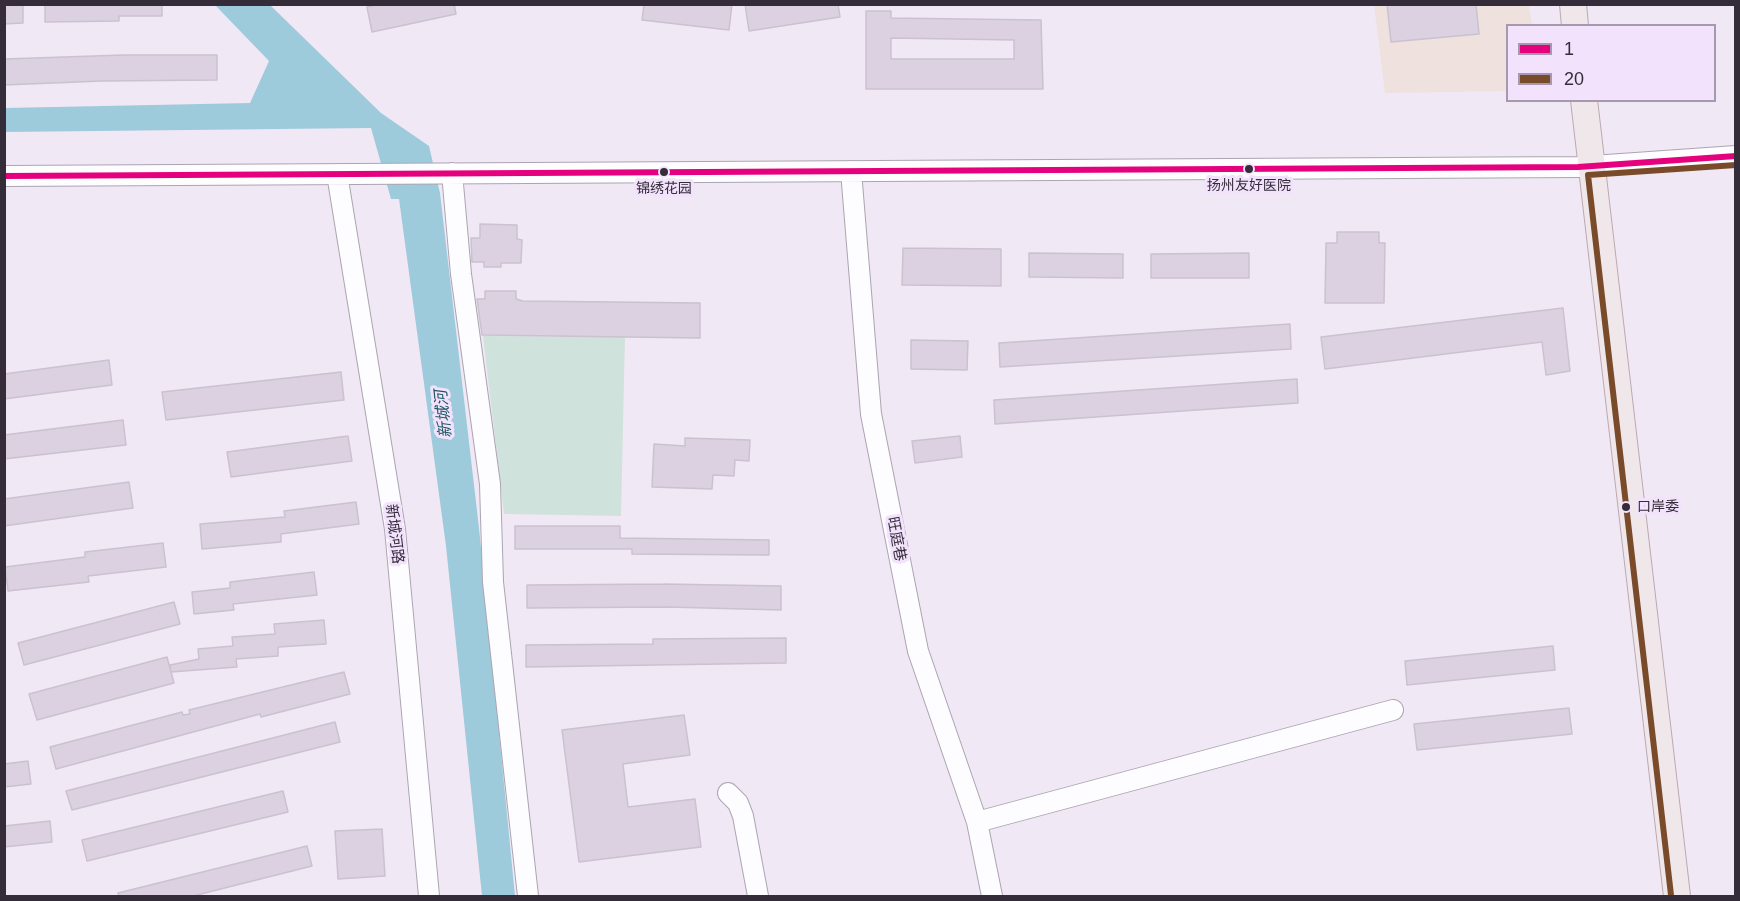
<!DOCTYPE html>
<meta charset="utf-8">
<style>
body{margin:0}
#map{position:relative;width:1740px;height:901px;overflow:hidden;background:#f1e8f6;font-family:Arial,sans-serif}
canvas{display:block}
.frame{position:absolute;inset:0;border:6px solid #342c39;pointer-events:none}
.legend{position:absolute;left:1506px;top:24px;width:210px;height:78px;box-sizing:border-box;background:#f2e2fc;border:2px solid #a699ae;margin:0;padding:8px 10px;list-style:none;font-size:18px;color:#342c39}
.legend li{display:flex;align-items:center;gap:12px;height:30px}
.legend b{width:30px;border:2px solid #a699ae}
</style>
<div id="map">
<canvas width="1740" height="901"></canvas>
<div class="frame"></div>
<ul class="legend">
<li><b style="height:8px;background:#e5007d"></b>1</li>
<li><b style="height:8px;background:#7a4b2a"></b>20</li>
</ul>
</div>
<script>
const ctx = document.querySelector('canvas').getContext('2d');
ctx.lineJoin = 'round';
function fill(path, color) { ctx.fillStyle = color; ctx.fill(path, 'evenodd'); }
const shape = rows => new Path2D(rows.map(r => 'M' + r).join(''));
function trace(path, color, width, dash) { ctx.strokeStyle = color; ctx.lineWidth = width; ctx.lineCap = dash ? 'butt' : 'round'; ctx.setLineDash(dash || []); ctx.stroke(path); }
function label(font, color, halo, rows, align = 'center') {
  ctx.font = font + ' Arial,"Noto Sans SC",sans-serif'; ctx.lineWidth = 6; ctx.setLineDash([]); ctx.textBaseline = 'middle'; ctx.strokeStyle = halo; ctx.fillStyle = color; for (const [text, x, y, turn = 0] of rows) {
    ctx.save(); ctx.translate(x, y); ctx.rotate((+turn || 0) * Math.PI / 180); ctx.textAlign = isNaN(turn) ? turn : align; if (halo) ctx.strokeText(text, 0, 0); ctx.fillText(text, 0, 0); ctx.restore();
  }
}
const medical = shape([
 [1374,5,1529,5,1532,25,1508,26,1507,91,1385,93]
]);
const green = shape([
 [483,336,625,337,621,516,504,514]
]);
const water = shape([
 [215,5,270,5,381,113,429,146,440,193,479,528,515,896,482,896,446,546,399,199,391,199,371,128,5,132,4,108,250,103,269,61]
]);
const building = shape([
 [4,4,23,4,23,23,4,24,4,4],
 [45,4,162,4,162,16,119,16,119,21,45,22,45,4],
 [381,4,454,4,456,14,372,32,367,7,381,4],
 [644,4,732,4,729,30,642,20,644,4],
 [745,4,838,4,840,17,749,31,745,4],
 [1387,4,1476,4,1479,34,1391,42,1387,4],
 [866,11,891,11,891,18,1041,20,1043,89,866,89,866,11],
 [891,38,1014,40,1014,59,891,59,891,38],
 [124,55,217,55,217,80,102,81,4,85,4,59,124,55],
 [480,224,517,225,517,239,522,240,521,263,501,263,501,267,484,267,484,262,472,262,471,238,480,238,480,224],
 [1337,232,1379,232,1379,243,1385,243,1384,303,1325,303,1326,243,1337,243,1337,232],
 [903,248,1001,249,1001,286,902,285,903,248],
 [1029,253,1123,254,1123,278,1029,277,1029,253],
 [1249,253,1249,278,1151,278,1151,254,1249,253],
 [485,291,516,291,516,299,523,301,700,303,700,338,482,335,477,299,485,299,485,291],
 [1563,308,1570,371,1546,375,1542,342,1325,369,1321,337,1563,308],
 [1290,324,1291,349,1000,367,999,343,1290,324],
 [911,340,968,341,967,370,911,369,911,340],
 [109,360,112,385,4,399,4,374,109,360],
 [341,372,344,400,166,420,162,392,341,372],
 [1297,379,1298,403,995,424,994,400,1297,379],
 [123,420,126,445,4,459,4,435,123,420],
 [348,436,352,461,231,477,227,452,348,436],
 [960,436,962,457,915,463,912,441,960,436],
 [685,438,750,440,749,461,735,460,734,476,713,475,712,489,652,487,654,444,685,446,685,438],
 [129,482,133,508,4,526,4,499,129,482],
 [356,502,359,524,281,534,281,542,202,549,200,524,285,517,284,511,356,502],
 [515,526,620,526,620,538,769,540,769,555,632,554,632,549,515,549,515,526],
 [163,543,166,567,88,576,89,582,8,591,5,567,85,557,85,552,163,543],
 [314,572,317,595,233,604,234,610,194,614,192,592,230,588,230,582,314,572],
 [664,584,781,586,781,610,668,607,527,608,527,585,664,584],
 [174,602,180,624,24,665,18,643,174,602],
 [324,620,326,644,278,647,278,656,236,659,237,667,171,672,170,665,199,659,198,649,233,646,232,637,275,634,274,624,324,620],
 [786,638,786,663,526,667,526,645,653,644,653,639,786,638],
 [1553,646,1555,670,1407,685,1405,661,1553,646],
 [167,657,174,683,37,720,29,694,167,657],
 [344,672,350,694,261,717,260,714,56,769,50,747,182,712,183,715,190,714,189,710,344,672],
 [1569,708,1572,734,1417,750,1414,724,1569,708],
 [684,715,690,755,623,764,628,807,695,799,701,847,579,862,562,730,684,715],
 [335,722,340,742,72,810,66,791,335,722],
 [28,761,31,784,4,787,4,764,28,761],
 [283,791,288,812,87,861,82,840,283,791],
 [50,821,52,842,4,847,4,826,50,821],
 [382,829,385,876,338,879,335,831,382,829],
 [307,846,312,866,189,897,119,897,118,893,307,846]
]);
const minor = shape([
 [851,171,871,414,918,651,977,822,992,896],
 [452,173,461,274,490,484,493,582,528,896],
 [337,174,395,529,429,896],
 [4,176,1578,167,1736,156],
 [728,793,738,803,743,816,758,896],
 [977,822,1393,710]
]);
const major = shape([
 [1573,4,1575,26],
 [1584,100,1677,896]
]);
const bus1 = shape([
 [4,176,1578,167,1736,156]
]);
const bus2 = shape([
 [1671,895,1588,175,1736,165]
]);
const markers = [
 [1249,169,5,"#342c39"],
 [664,172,5,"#342c39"],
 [1626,507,5,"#342c39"]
];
const busNames = [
 ["扬州友好医院",1249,186],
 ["锦绣花园",664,189],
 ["口岸委",1637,507,"left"]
];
const streetNames = [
 ["新城河路",394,534,83],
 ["旺庭巷",896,539,79]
];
const waterNames = [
 ["新城河",444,414,-96]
];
fill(medical, '#eee1de');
fill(green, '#d0e2dc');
fill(water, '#9dcbdc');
fill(building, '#dbd1e1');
trace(building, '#cac2cf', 1.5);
trace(minor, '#aca5b1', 22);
trace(major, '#bba8b1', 28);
trace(minor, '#fdfcfe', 20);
trace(major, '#f0e7ea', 26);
trace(bus1, '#e5007d', 6);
trace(bus2, '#7a4b2a', 6);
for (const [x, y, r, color] of markers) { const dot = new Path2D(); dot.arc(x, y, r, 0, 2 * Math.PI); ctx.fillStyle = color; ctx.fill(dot); trace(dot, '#f2e2fc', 2); }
label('14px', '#342c39', '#f2e2fc', busNames);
label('15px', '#342c39', '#f2e2fc', streetNames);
label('italic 16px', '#1b5663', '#f2e2fc', waterNames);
</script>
